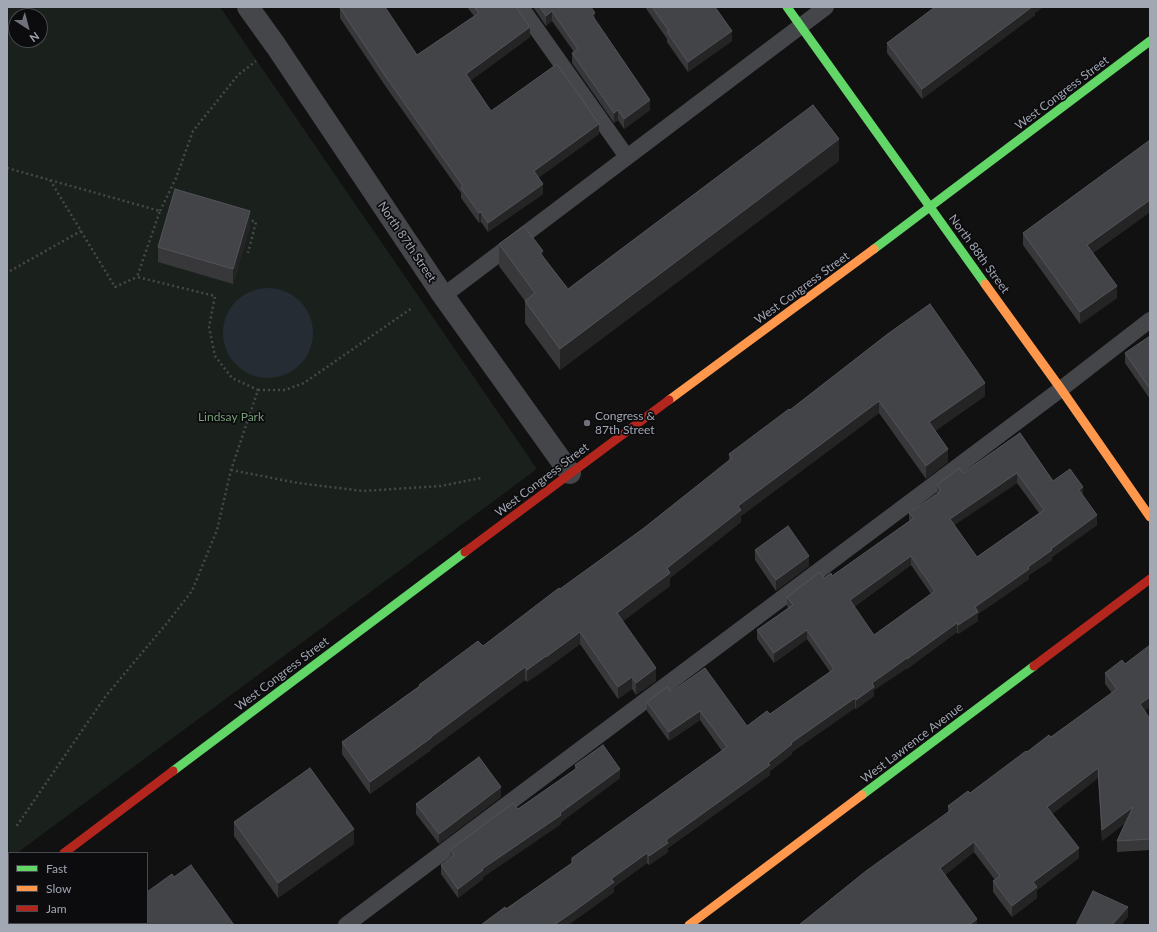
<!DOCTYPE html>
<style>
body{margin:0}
#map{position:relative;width:1157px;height:932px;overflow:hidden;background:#111;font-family:Lato,sans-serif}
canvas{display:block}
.frame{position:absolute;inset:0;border:8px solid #a1a7b3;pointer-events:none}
.legend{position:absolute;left:8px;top:852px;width:140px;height:72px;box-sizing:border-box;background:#0c0b0d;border:1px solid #48494f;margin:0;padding:5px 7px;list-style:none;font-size:12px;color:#a1a7b3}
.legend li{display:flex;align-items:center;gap:8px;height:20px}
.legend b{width:20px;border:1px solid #48494f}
.north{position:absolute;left:8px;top:8px;width:40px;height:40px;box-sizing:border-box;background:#0c0b0d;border:1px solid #48494f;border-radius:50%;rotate:144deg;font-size:11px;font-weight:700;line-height:16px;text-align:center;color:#a1a7b3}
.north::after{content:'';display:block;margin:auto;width:14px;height:18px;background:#6f727a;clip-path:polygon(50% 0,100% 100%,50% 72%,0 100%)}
</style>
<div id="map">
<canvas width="1157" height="932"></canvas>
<div class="frame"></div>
<ul class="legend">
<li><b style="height:5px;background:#63d668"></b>Fast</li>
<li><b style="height:5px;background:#ff974d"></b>Slow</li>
<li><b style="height:5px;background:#b3261e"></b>Jam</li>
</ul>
<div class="north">N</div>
</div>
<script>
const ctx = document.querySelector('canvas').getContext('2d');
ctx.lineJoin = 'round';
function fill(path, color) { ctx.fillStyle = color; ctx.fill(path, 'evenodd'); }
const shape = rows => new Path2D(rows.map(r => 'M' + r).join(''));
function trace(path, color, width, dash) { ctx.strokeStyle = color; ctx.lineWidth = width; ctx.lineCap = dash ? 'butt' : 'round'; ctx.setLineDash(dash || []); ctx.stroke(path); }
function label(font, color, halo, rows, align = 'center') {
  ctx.font = font + ' Lato,sans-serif'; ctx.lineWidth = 3.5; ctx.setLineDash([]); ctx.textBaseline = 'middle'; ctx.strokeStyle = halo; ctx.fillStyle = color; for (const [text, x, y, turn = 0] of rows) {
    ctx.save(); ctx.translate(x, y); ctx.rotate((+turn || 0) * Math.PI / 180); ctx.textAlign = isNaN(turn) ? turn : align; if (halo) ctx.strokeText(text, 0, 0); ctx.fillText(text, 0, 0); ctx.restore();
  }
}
const green = shape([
 [7,7,220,7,537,469,17,853,9,853,9,859,7,860],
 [16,16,40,16,40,40,16,40]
]);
const water = shape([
 '223 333a45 45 0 1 1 90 0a45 45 0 1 1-90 0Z'
]);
const path = shape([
 [7,168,160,211,137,277,215,296,209,327,215,356,232,378,258,390,231,470,217,530,192,591,167,623,105,697,16,827],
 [50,180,115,287,137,277],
 [160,211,176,178,193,131,238,75,256,61],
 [247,219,256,222,248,253],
 [10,271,81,231],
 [258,390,285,390,304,383,412,308],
 [231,470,298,483,363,491,441,486,481,478]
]);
const lane = shape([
 [521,7,627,157],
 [443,296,826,7],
 [346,925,1061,389,1150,320]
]);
const street = shape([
 [248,7,276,46,440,291,570,473]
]);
const fast = shape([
 [787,7,985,284],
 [874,249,1150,41],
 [173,771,465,552],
 [862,795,1034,666]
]);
const slow = shape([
 [985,284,1061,389,1150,517],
 [669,400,874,249],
 [7,896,9,894],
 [689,925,862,795]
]);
const jam = shape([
 [465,552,669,400],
 [1034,666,1150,579],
 [64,853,173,771]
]);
const wall = shape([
 [467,7,516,7,530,37,470,81,491,111,599,134,538,178,543,194,488,232,481,222,479,223,461,198,461,193,386,87,340,18,340,8,417,55,474,16],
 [533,7,591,7,595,20,650,110,624,129,618,120,614,123,572,63,572,53,574,52,552,21,546,26],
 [645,7,715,7,732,41,688,72,667,42,667,39],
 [1035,13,1035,15,922,99,887,53,887,43],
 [1150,140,1150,212,1093,253,1117,298,1080,324,1023,245,1023,233],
 [839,161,560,370,525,323,525,301,499,266,499,244,543,256,568,289],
 [250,226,233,284,158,262,158,247],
 [889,333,985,396,935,431,948,462,926,479,879,413,741,516,741,522,670,578,670,586,622,621,656,681,636,695,632,689,618,699,580,644,546,669,527,682,525,680,431,749,431,750,370,794,342,754,342,742,419,686,419,685,483,646,644,528,729,461,729,454,790,410],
 [1150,336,1150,399,1125,363,1125,353],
 [1150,415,1150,428,1149,426,1149,416],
 [1020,433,1053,481,1083,496,1097,525,1052,557,1052,560,1029,575,1029,579,978,614,978,621,958,634,957,632,907,669,907,668,874,690,874,696,856,709,855,708,792,752,792,754,770,771,770,775,668,848,668,852,649,865,647,863,614,887,614,892,568,925,481,925,506,909,572,863,722,751,700,720,669,741,647,711,647,702,671,692,747,726,770,714,830,672,807,639,774,663,757,639,757,630,788,608,787,606,787,597,824,578,832,576,909,521,909,513,937,494,937,485,963,473],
 [1017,483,1039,513,977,557,954,525],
 [911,565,931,594,874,635,854,607],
 [755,550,809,566,776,591,755,560],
 [1105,673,1145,711,1150,719,1150,850,1117,852,1117,841,1125,823,1102,841,1098,778,1052,814,1079,858,1037,890,1037,898,1012,917,993,892,993,881,995,880,974,852,945,875,977,925,799,925,948,813,948,806,970,793,1027,752,1051,737,1112,693,1105,684],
 [575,765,620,778,561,822,561,824,483,877,483,879,458,898,441,874,441,865,450,858,450,850,518,809,575,769],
 [501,797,439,844,416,814,416,804],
 [234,822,354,844,278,898,234,836],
 [174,877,234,925,114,925,114,923,147,923]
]);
const shadedWall = shape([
 [1032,7,1044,7,1035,13,1035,15,922,99,922,89],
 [552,11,552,21,546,26,546,16],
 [595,13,595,23,592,15],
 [530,27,530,37,466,84,466,74],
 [732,31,732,41,688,72,688,62],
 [650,100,650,110,624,129,624,119],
 [618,110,618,120,614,123,614,113],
 [599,124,599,134,534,181,534,171],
 [839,139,839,161,560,370,560,349],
 [543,184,543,194,488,232,488,223],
 [1150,200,1150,212,1087,257,1087,245],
 [250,211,250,226,233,284,233,269],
 [481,212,481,222,479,223,479,213],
 [543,251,543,272,540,253],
 [1117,286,1117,298,1080,324,1080,312],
 [985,383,985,396,929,435,929,422],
 [879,401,879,413,741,516,741,522,670,578,670,586,617,626,617,613,738,506],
 [948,449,948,462,926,479,926,466],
 [1017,473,1017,483,950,528,950,519],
 [1083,487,1083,496,1079,490],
 [1097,515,1097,525,1052,557,1052,560,1029,575,1029,579,978,614,978,621,958,634,958,625,975,607,1028,567,1051,549],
 [809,556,809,566,776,591,776,580],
 [911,556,911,565,850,610,850,600],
 [957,623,957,632,907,669,907,659],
 [807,630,807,639,774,663,774,653],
 [580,632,580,644,546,669,546,657],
 [546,656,546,669,527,682,527,670],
 [907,658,907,668,874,690,874,696,856,709,856,700,872,683],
 [525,667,525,680,431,749,431,750,370,794,370,782],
 [656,668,656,681,636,695,636,683],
 [632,677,632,689,618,699,618,687],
 [1150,697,1150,707,1140,715,1140,704],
 [855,698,855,708,792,752,792,754,770,771,770,775,668,848,668,852,649,865,649,856,666,840,768,763,791,743],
 [700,711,700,720,669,741,669,732],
 [1098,768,1098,778,1047,818,1047,807],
 [620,769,620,778,561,822,561,824,483,877,483,879,458,898,458,889,482,869,560,813],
 [501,787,501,797,439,844,439,834],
 [1133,807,1133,817,1102,841,1102,830],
 [354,829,354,844,278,898,278,883],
 [974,842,974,852,940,879,940,868],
 [1079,848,1079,858,1037,890,1037,898,1012,917,1012,906,1033,882],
 [647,853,647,863,614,887,614,892,568,925,554,925,611,879],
 [1128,907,1128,917,1121,925,1112,925],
 [977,919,977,925,969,925]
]);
const building = shape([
 [341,7,385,7,417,55,479,13,474,7,516,7,530,27,466,74,491,111,557,64,599,124,534,171,543,184,488,223,481,212,479,213,461,188,463,186,386,77,340,8,341,7],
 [540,7,591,7,595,13,592,15,650,100,624,119,618,110,614,113,572,53,578,49,552,11,546,16,540,7],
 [652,7,715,7,732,31,688,62,667,32,669,31,652,7],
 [935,7,1032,7,922,89,887,43,935,7],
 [813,105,839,139,560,349,525,301,535,293,499,244,524,226,543,251,540,253,568,289,813,105],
 [1150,140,1150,200,1087,245,1117,286,1080,312,1023,233,1150,140],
 [175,189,250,211,233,269,158,247,175,189],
 [930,304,985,383,929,422,948,449,926,466,879,401,738,506,741,510,667,568,670,573,617,613,656,668,636,683,632,677,618,687,580,632,546,657,546,656,527,670,525,667,431,737,431,738,370,782,342,742,420,686,419,685,478,641,483,646,559,588,560,589,644,528,732,458,729,454,789,409,790,410,889,333,930,304],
 [1150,336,1150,389,1125,353,1150,336],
 [1020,433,1053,481,1070,469,1083,487,1079,490,1097,515,1051,549,1052,550,1028,567,1029,569,975,607,978,612,958,625,957,623,907,659,907,658,872,683,874,687,856,700,855,698,791,743,792,744,768,763,770,765,666,840,668,843,649,856,647,853,611,879,614,882,573,912,554,925,481,925,505,907,506,909,572,863,572,858,727,747,700,711,669,732,647,702,667,687,671,692,705,668,747,726,767,711,770,714,834,669,807,630,774,653,757,630,793,605,787,597,820,572,824,578,831,573,832,576,914,518,909,513,941,491,937,485,959,468,963,473,1020,433],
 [1017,473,1044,510,977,557,950,519,1017,473],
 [911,556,935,591,874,635,850,600,911,556],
 [788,526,809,556,776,580,755,550,788,526],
 [1150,645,1150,697,1140,704,1150,719,1150,839,1117,841,1133,807,1102,830,1098,768,1047,807,1079,848,1033,882,1037,887,1012,906,993,881,1000,876,974,842,940,868,977,919,969,925,799,925,866,871,951,810,948,806,968,791,970,793,1026,751,1027,752,1049,735,1051,737,1117,689,1105,673,1122,660,1125,664,1150,645],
 [603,745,620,769,560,813,561,815,482,869,483,870,458,889,441,865,454,855,450,850,513,803,518,809,577,768,575,765,603,745],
 [479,757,501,787,439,834,416,804,479,757],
 [310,768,354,829,278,883,234,822,310,768],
 [191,865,234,925,118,925,116,923,147,923,147,892,172,874,174,877,191,865],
 [1093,891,1128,907,1112,925,1076,925,1093,891]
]);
const markers = [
 [587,423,4,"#6f727a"]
];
const streetNames = [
 ["West Congress Street",1062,93,-37],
 ["North 87th Street",407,242,56],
 ["North 88th Street",979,254,54],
 ["West Congress Street",802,288,-36],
 ["West Congress Street",542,480,-37],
 ["West Congress Street",282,674,-37],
 ["West Lawrence Avenue",912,743,-37]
];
const poiNames = [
 ["Congress &",595,416],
 ["87th Street",595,430]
];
const parkNames = [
 ["Lindsay Park",231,417]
];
fill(green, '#1a201b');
fill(water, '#252c33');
trace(path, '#47484c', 2.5, [2, 3]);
trace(lane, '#45464a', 16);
trace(street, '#45464a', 22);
trace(fast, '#63d668', 9);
trace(slow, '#ff974d', 9);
trace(jam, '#b3261e', 9);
fill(wall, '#38383b');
fill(shadedWall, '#242425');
fill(building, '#434448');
trace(building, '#525459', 1);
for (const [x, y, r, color] of markers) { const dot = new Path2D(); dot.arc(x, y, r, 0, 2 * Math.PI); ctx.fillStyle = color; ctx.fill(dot); trace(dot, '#0c0b0d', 1.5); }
label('12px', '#a1a7b3', '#0c0b0d', streetNames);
label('12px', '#a1a7b3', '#0c0b0d', poiNames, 'left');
label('12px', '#779f7a', '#0c0b0d', parkNames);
</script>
